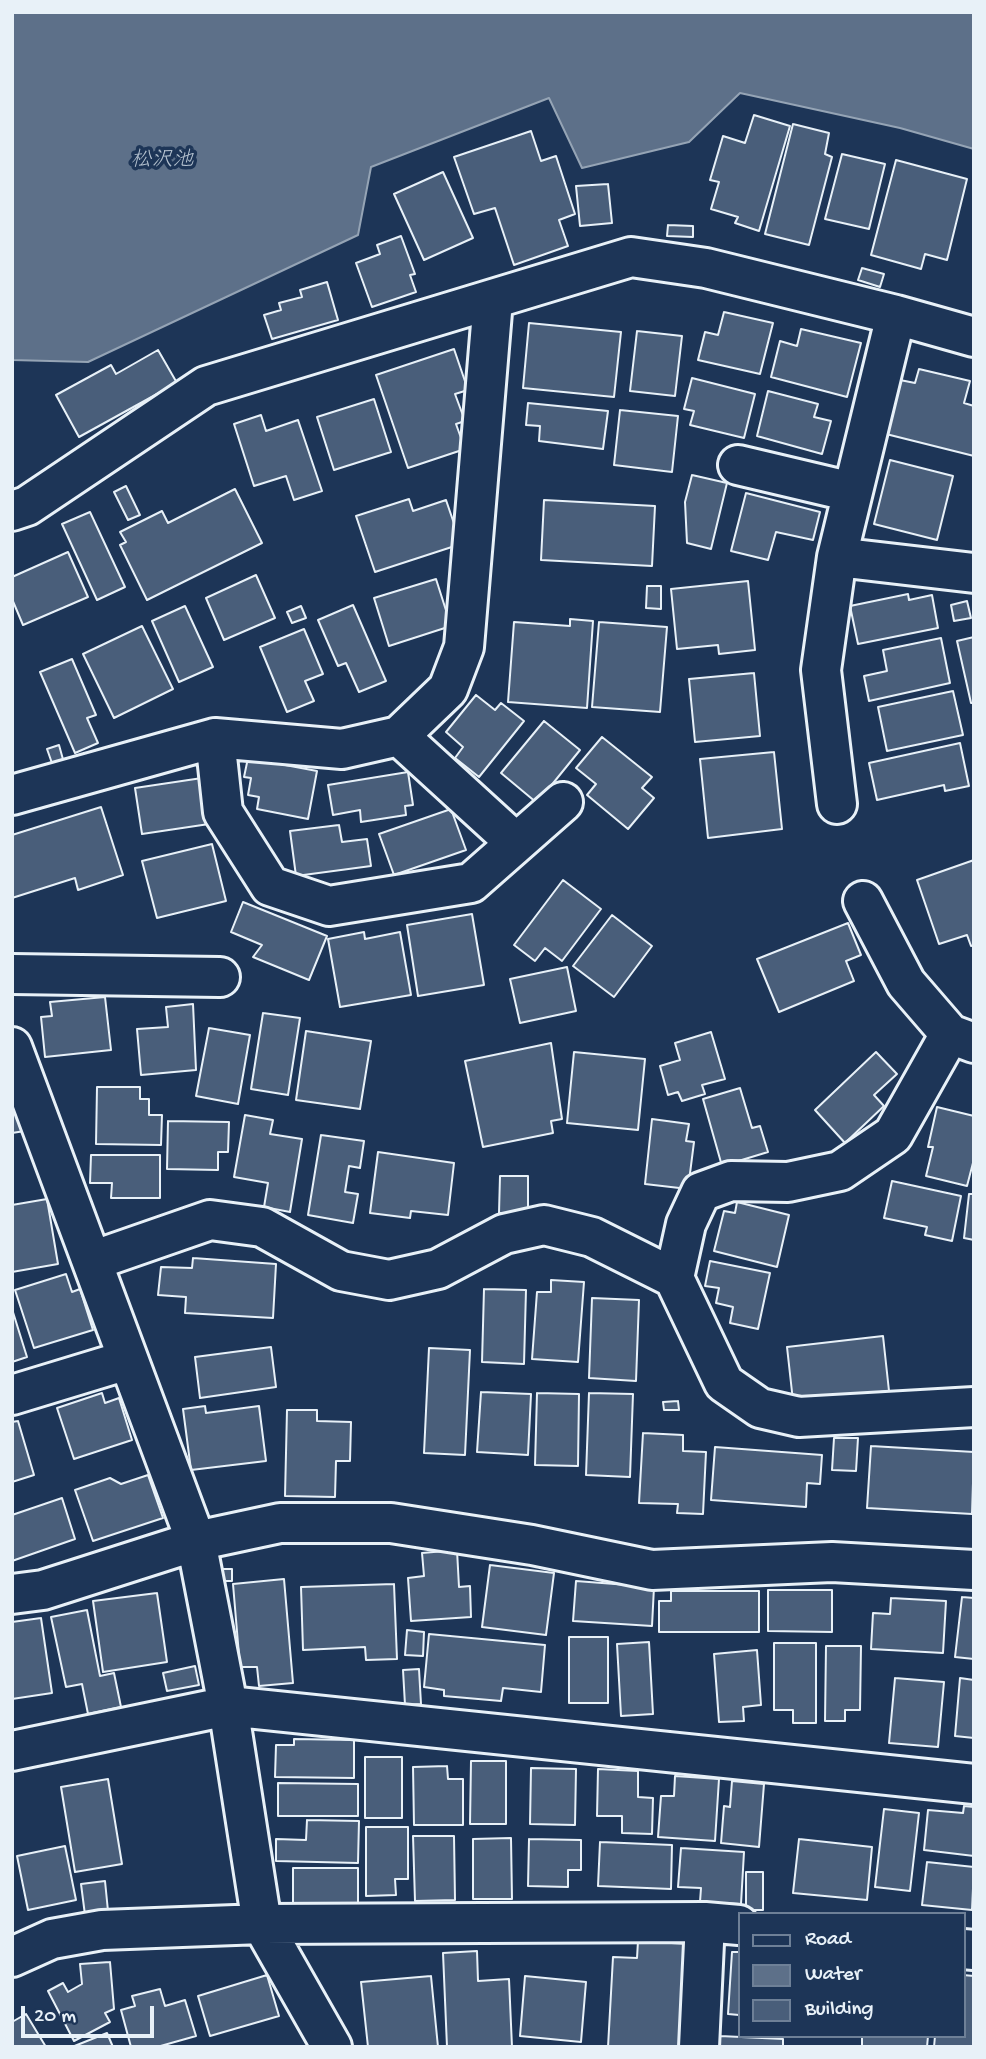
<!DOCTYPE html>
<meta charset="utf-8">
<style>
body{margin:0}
#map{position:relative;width:986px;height:2059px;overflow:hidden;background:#1d3557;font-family:"Gochi Hand",sans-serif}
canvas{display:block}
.frame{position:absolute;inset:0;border:14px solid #e8f1f8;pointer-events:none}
.legend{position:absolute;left:738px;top:1912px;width:228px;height:126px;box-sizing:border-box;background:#1d3557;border:2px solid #6e8097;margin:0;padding:9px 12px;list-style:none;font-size:21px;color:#e8f1f8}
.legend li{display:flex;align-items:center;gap:14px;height:35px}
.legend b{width:35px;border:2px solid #6e8097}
.scale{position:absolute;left:21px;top:2006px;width:133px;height:32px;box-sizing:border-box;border:4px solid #e8f1f8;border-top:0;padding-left:9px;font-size:21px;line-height:24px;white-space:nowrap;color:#e8f1f8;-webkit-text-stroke:5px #1d3557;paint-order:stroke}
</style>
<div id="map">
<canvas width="986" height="2059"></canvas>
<div class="frame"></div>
<ul class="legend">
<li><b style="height:9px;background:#1d3557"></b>Road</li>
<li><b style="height:19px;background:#5d7089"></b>Water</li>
<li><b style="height:19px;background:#495e7a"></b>Building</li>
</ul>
<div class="scale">20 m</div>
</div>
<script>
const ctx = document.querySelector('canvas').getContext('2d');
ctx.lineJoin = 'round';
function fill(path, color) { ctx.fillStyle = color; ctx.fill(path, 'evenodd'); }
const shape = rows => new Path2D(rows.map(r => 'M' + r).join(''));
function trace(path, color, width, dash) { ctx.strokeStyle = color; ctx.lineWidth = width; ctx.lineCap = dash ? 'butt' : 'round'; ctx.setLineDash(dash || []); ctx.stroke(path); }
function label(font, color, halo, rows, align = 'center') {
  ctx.font = font + ' "Gochi Hand","Klee One",sans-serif'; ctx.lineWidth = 7; ctx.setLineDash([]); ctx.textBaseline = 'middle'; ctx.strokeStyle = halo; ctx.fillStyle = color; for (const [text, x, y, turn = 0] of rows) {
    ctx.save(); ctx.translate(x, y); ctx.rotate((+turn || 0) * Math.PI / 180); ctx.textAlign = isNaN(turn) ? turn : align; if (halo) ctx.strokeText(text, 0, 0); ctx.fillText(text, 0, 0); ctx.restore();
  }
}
const water = shape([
 [12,12,974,12,974,149,900,128,740,93,689,142,582,168,549,98,371,167,358,235,88,362,12,360,12,12]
]);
const building = shape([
 [754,115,790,126,759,231,735,223,738,217,711,209,719,182,710,180,723,136,745,143,754,115],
 [793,124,829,133,825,154,832,157,809,245,765,234,793,124],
 [531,131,541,161,556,156,575,214,559,220,568,246,514,265,495,208,474,214,454,157,531,131],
 [842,154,885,164,869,229,825,219,842,154],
 [896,160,967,179,947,260,925,254,921,269,871,255,896,160],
 [443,172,473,238,424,260,394,194,443,172],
 [608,184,612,223,580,226,576,186,608,184],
 [668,225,693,226,693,237,667,236,668,225],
 [401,236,415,274,410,275,416,292,372,307,356,263,380,254,377,245,401,236],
 [862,268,884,274,880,287,858,280,862,268],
 [327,282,338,320,272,339,264,315,281,310,279,303,302,297,300,290,327,282],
 [724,312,773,323,760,374,698,360,705,332,718,335,724,312],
 [529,323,621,332,614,397,523,388,529,323],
 [801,329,861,343,847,397,771,377,780,341,797,346,801,329],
 [637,331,682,336,675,396,630,391,637,331],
 [454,349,468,390,455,394,465,421,456,424,465,449,408,468,376,375,454,349],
 [158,350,177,383,79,437,56,395,111,365,116,374,158,350],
 [919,369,970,381,964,403,974,406,974,456,886,434,900,380,915,383,919,369],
 [692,378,755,394,744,438,690,425,694,411,684,409,692,378],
 [768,391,818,404,814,417,831,421,822,454,757,436,768,391],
 [374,399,391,452,334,470,317,417,374,399],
 [528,403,608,411,603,449,539,441,540,426,526,425,528,403],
 [620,410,678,416,672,472,614,465,620,410],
 [261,415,266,431,298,420,322,491,294,500,286,476,254,486,234,424,261,415],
 [890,460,953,476,937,540,874,524,890,460],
 [692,475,727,483,711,549,687,543,685,502,692,475],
 [126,486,140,515,128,520,114,492,126,486],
 [235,489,262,543,147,600,120,545,126,542,120,532,162,511,168,523,235,489],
 [746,493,820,512,813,540,776,532,768,560,731,551,746,493],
 [409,499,413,511,446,500,461,544,375,572,356,516,409,499],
 [544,500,655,506,652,566,541,560,544,500],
 [90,512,125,587,97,600,62,524,90,512],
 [68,552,88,597,23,625,12,599,12,577,68,552],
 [256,575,275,618,224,640,206,598,256,575],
 [436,579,451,626,389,646,374,598,436,579],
 [748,581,755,650,719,654,718,645,677,649,671,589,748,581],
 [647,586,661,586,661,609,646,608,647,586],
 [908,594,909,600,932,595,938,628,858,644,850,606,908,594],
 [967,601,971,618,954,621,951,605,967,601],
 [353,605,386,681,359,692,346,663,338,666,318,620,353,605],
 [185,606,213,667,179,682,152,621,185,606],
 [301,606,306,618,292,623,287,612,301,606],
 [570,619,593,621,587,708,508,702,514,622,570,626,570,619],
 [599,622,667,627,660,712,592,707,599,622],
 [142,626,173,689,114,718,83,654,142,626],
 [304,629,323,674,305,681,314,701,287,712,260,647,304,629],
 [974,637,974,703,971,703,957,641,974,637],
 [941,638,950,683,869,701,864,676,887,671,883,650,941,638],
 [72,659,96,715,87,718,98,743,75,753,40,672,72,659],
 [754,673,760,736,695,742,689,679,754,673],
 [953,691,963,735,887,751,878,707,953,691],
 [476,695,495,710,501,703,524,721,479,777,455,758,463,747,446,732,476,695],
 [544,721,580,750,537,803,501,773,544,721],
 [602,737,652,777,642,788,654,798,628,829,587,795,596,784,576,768,602,737],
 [960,743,969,786,945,791,944,785,877,800,869,763,960,743],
 [59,745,64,763,53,766,47,749,59,745],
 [774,752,782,829,708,838,700,759,774,752],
 [248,758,317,771,308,819,257,809,259,797,248,795,251,778,244,777,248,758],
 [408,772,413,805,405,806,406,815,361,822,360,810,333,815,328,785,408,772],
 [202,778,209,824,142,834,135,788,202,778],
 [101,807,123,875,78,890,75,878,12,898,12,835,101,807],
 [451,809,466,850,394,875,379,834,451,809],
 [339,825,342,842,367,839,371,866,296,876,290,831,339,825],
 [212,844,226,901,157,918,142,861,212,844],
 [974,860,974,945,971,946,967,935,939,944,917,880,974,860],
 [563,880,601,909,562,961,545,948,535,961,514,945,563,880],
 [243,902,327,936,309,980,253,957,262,945,231,932,243,902],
 [472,914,484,985,418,996,407,925,472,914],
 [612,915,652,946,614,997,573,966,612,915],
 [848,923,861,955,846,961,854,981,779,1012,757,959,848,923],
 [364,932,365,939,400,932,411,995,340,1007,328,939,364,932],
 [567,967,576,1011,520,1023,510,979,567,967],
 [105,997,111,1050,45,1057,41,1017,52,1016,50,1002,105,997],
 [193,1004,196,1070,141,1075,137,1029,168,1027,166,1007,193,1004],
 [263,1013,300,1018,288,1095,251,1089,263,1013],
 [209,1028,250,1035,238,1104,196,1096,209,1028],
 [306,1031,371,1041,360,1109,296,1100,306,1031],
 [711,1032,725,1079,702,1085,705,1094,682,1101,678,1092,668,1095,660,1066,680,1060,675,1043,711,1032],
 [551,1043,562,1119,551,1121,553,1133,483,1147,465,1061,551,1043],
 [574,1052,645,1059,638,1130,567,1123,574,1052],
 [876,1052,897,1074,874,1095,884,1106,845,1143,815,1110,876,1052],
 [12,1086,31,1130,12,1133,12,1086],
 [97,1087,140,1087,140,1099,149,1099,149,1115,162,1115,161,1145,96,1144,97,1087],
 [740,1088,752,1128,760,1126,768,1152,722,1166,703,1099,740,1088],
 [937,1107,974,1116,974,1159,967,1186,926,1176,933,1147,928,1147,937,1107],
 [245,1115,273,1120,270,1134,302,1139,290,1212,264,1207,268,1183,234,1177,245,1115],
 [652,1119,689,1124,686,1141,694,1142,688,1189,645,1184,652,1119],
 [168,1121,229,1122,228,1152,218,1152,218,1170,167,1169,168,1121],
 [321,1135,364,1141,360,1168,349,1166,345,1192,358,1194,353,1223,308,1215,321,1135],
 [378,1152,454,1163,448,1215,411,1211,410,1218,370,1213,378,1152],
 [91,1155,160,1155,160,1198,111,1198,112,1183,90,1183,91,1155],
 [500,1176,528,1176,528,1213,499,1213,500,1176],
 [892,1181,961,1196,952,1241,925,1235,927,1227,884,1218,892,1181],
 [969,1194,974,1194,974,1240,964,1238,969,1194],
 [47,1199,58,1264,12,1272,12,1205,47,1199],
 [737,1202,789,1215,777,1267,714,1251,724,1211,735,1213,737,1202],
 [193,1258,276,1264,273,1318,185,1313,186,1297,158,1295,161,1267,192,1268,193,1258],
 [710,1261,770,1273,758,1329,730,1323,733,1307,716,1303,719,1288,705,1286,710,1261],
 [66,1274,72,1292,80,1289,93,1330,34,1348,15,1290,66,1274],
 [551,1280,584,1282,578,1362,532,1359,537,1292,551,1292,551,1280],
 [484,1289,526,1290,524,1364,482,1362,484,1289],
 [592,1298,639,1300,636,1381,589,1378,592,1298],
 [12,1309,27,1357,12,1362,12,1309],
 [883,1336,889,1391,793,1401,787,1347,883,1336],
 [271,1347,276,1387,200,1398,195,1357,271,1347],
 [429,1348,470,1350,465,1455,424,1453,429,1348],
 [481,1392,531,1394,528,1455,477,1452,481,1392],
 [102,1393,105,1403,119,1398,132,1440,74,1459,57,1408,102,1393],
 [537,1393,579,1394,578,1466,535,1465,537,1393],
 [589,1393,633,1394,630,1477,586,1475,589,1393],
 [678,1401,679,1410,664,1410,663,1402,678,1401],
 [205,1406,206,1413,259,1406,266,1461,191,1470,183,1409,205,1406],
 [287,1410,317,1410,317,1421,351,1422,350,1461,336,1461,335,1497,285,1496,287,1410],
 [18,1421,34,1475,12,1482,12,1422,18,1421],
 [643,1433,683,1435,683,1451,706,1452,703,1514,677,1513,678,1504,639,1503,643,1433],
 [834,1438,858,1438,856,1471,832,1470,834,1438],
 [871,1446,974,1452,972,1514,867,1508,871,1446],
 [715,1447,822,1455,820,1484,807,1483,806,1507,711,1500,715,1447],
 [148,1475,163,1518,93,1541,75,1490,110,1478,121,1484,148,1475],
 [62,1498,75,1539,12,1561,12,1515,62,1498],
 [457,1550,459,1587,470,1586,471,1617,411,1621,408,1578,424,1576,422,1553,457,1550],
 [490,1565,554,1573,546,1635,482,1627,490,1565],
 [220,1569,232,1569,232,1581,220,1581,220,1569],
 [284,1579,293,1683,259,1686,257,1667,240,1667,233,1584,284,1579],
 [576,1581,654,1587,652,1626,573,1621,576,1581],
 [394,1584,397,1659,366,1660,365,1647,303,1650,301,1587,394,1584],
 [768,1590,832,1590,832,1632,768,1631,768,1590],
 [671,1591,759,1591,759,1632,659,1632,659,1601,671,1601,671,1591],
 [157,1593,167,1662,103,1672,93,1601,157,1593],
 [962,1597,974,1598,974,1659,955,1657,962,1597],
 [891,1598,946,1601,943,1653,871,1649,873,1613,890,1614,891,1598],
 [87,1610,100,1676,114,1673,121,1707,88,1714,82,1684,66,1687,51,1617,87,1610],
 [41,1618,52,1693,12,1699,12,1622,41,1618],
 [407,1630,424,1632,423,1656,405,1655,407,1630],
 [429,1634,545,1645,541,1692,503,1688,501,1701,444,1696,444,1690,424,1687,429,1634],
 [569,1637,608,1637,608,1703,569,1703,569,1637],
 [649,1642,653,1714,621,1716,617,1644,649,1642],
 [774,1643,816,1643,816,1723,793,1723,793,1710,774,1710,774,1643],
 [826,1646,861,1646,860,1710,845,1710,845,1721,825,1721,826,1646],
 [757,1650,761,1705,743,1707,744,1721,719,1722,714,1654,757,1650],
 [195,1666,199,1685,167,1691,163,1673,195,1666],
 [419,1669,421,1704,405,1705,403,1670,419,1669],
 [895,1678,944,1682,938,1747,889,1743,895,1678],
 [960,1678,974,1680,974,1738,955,1736,960,1678],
 [294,1739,354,1740,354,1778,275,1777,276,1745,294,1745,294,1739],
 [365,1757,402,1757,402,1818,365,1818,365,1757],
 [471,1761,506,1761,506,1824,470,1824,471,1761],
 [447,1766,448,1779,463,1779,463,1825,414,1825,413,1767,447,1766],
 [531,1768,576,1769,575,1825,530,1824,531,1768],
 [598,1769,638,1771,638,1797,653,1798,652,1834,622,1833,622,1816,597,1816,598,1769],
 [675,1776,719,1779,715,1841,658,1837,661,1796,674,1796,675,1776],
 [108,1779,122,1864,75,1872,61,1787,108,1779],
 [732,1781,764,1784,759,1847,721,1843,724,1806,730,1807,732,1781],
 [278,1783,358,1784,358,1816,278,1816,278,1783],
 [964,1806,974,1807,974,1856,924,1850,928,1810,963,1813,964,1806],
 [884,1809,919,1813,910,1891,875,1887,884,1809],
 [307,1820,359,1821,358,1863,276,1861,276,1839,306,1840,307,1820],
 [366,1827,408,1827,408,1879,395,1879,396,1895,366,1896,366,1827],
 [413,1836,454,1836,455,1900,415,1901,413,1836],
 [511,1838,512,1899,473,1899,473,1839,511,1838],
 [529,1839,581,1840,581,1870,568,1870,568,1887,528,1886,529,1839],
 [799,1839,872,1847,867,1900,793,1893,799,1839],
 [600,1842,672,1845,671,1889,598,1886,600,1842],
 [65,1846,76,1900,28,1910,17,1856,65,1846],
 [681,1848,744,1852,741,1904,700,1902,701,1888,678,1887,681,1848],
 [927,1862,974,1867,972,1910,922,1905,927,1862],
 [293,1868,358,1868,358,1907,293,1907,293,1868],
 [746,1872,763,1872,763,1910,746,1910,746,1872],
 [105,1881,108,1911,85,1915,81,1884,105,1881],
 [638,1941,688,1944,682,2047,608,2047,613,1957,637,1958,638,1941],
 [477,1951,478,1981,509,1979,512,2047,447,2047,443,1953,477,1951],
 [732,1952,739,1952,739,2015,728,2014,732,1952],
 [110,1962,114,2009,105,2013,110,2022,74,2041,48,1991,63,1983,68,1992,82,1984,80,1964,110,1962],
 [267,1975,279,2016,210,2036,198,1996,267,1975],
 [963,1975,974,1976,974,2047,934,2047,935,2036,963,2036,963,1975],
 [431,1976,438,2047,368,2047,361,1982,431,1976],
 [525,1976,586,1982,581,2042,520,2036,525,1976],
 [160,1989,165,2006,185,2000,196,2036,157,2047,131,2047,121,2010,135,2006,132,1996,160,1989],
 [26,2014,46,2047,12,2047,12,2022,26,2014],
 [107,2033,113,2047,72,2047,107,2033],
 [720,2036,783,2039,783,2047,719,2047,720,2036],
 [862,2036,928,2036,927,2047,862,2047,862,2036]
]);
const minor = shape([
 [738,465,852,492],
 [12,511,27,506,206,386,631,257,706,268,896,315,974,337],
 [837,557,974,573],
 [399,736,515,842],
 [215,738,223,812,270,886,329,906,471,883,563,802],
 [12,795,215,738,342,749,399,736,448,689,464,647,493,300],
 [837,804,821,670,837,557,896,315],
 [863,901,906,983,950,1034,974,1043],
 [12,974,220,977],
 [12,1047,196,1541,228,1706,262,1924,332,2047],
 [92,1261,210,1220,262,1227,341,1271,389,1280,438,1269,504,1234,544,1225,592,1237,674,1278,724,1383,760,1408,799,1417,974,1407],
 [674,1278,686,1224,701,1192,731,1181,788,1182,840,1171,893,1135,950,1034],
 [12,1395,127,1360],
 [12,1594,43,1590,196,1541,280,1523,391,1523,532,1545,652,1570,832,1562,974,1570],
 [12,1751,228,1706,974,1784],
 [963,1949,974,1950],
 [12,1957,52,1939,102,1930,262,1924,705,1922,739,1925],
 [699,2047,705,1922]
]);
const waterNames = [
 ["松沢池",162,162]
];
fill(water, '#5d7089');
trace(water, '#95a4b5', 2);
fill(building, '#495e7a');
trace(building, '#e8f1f8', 2);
trace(minor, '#e8f1f8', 44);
trace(minor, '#1d3557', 38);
label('italic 21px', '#b7c4d1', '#1d3557', waterNames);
</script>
